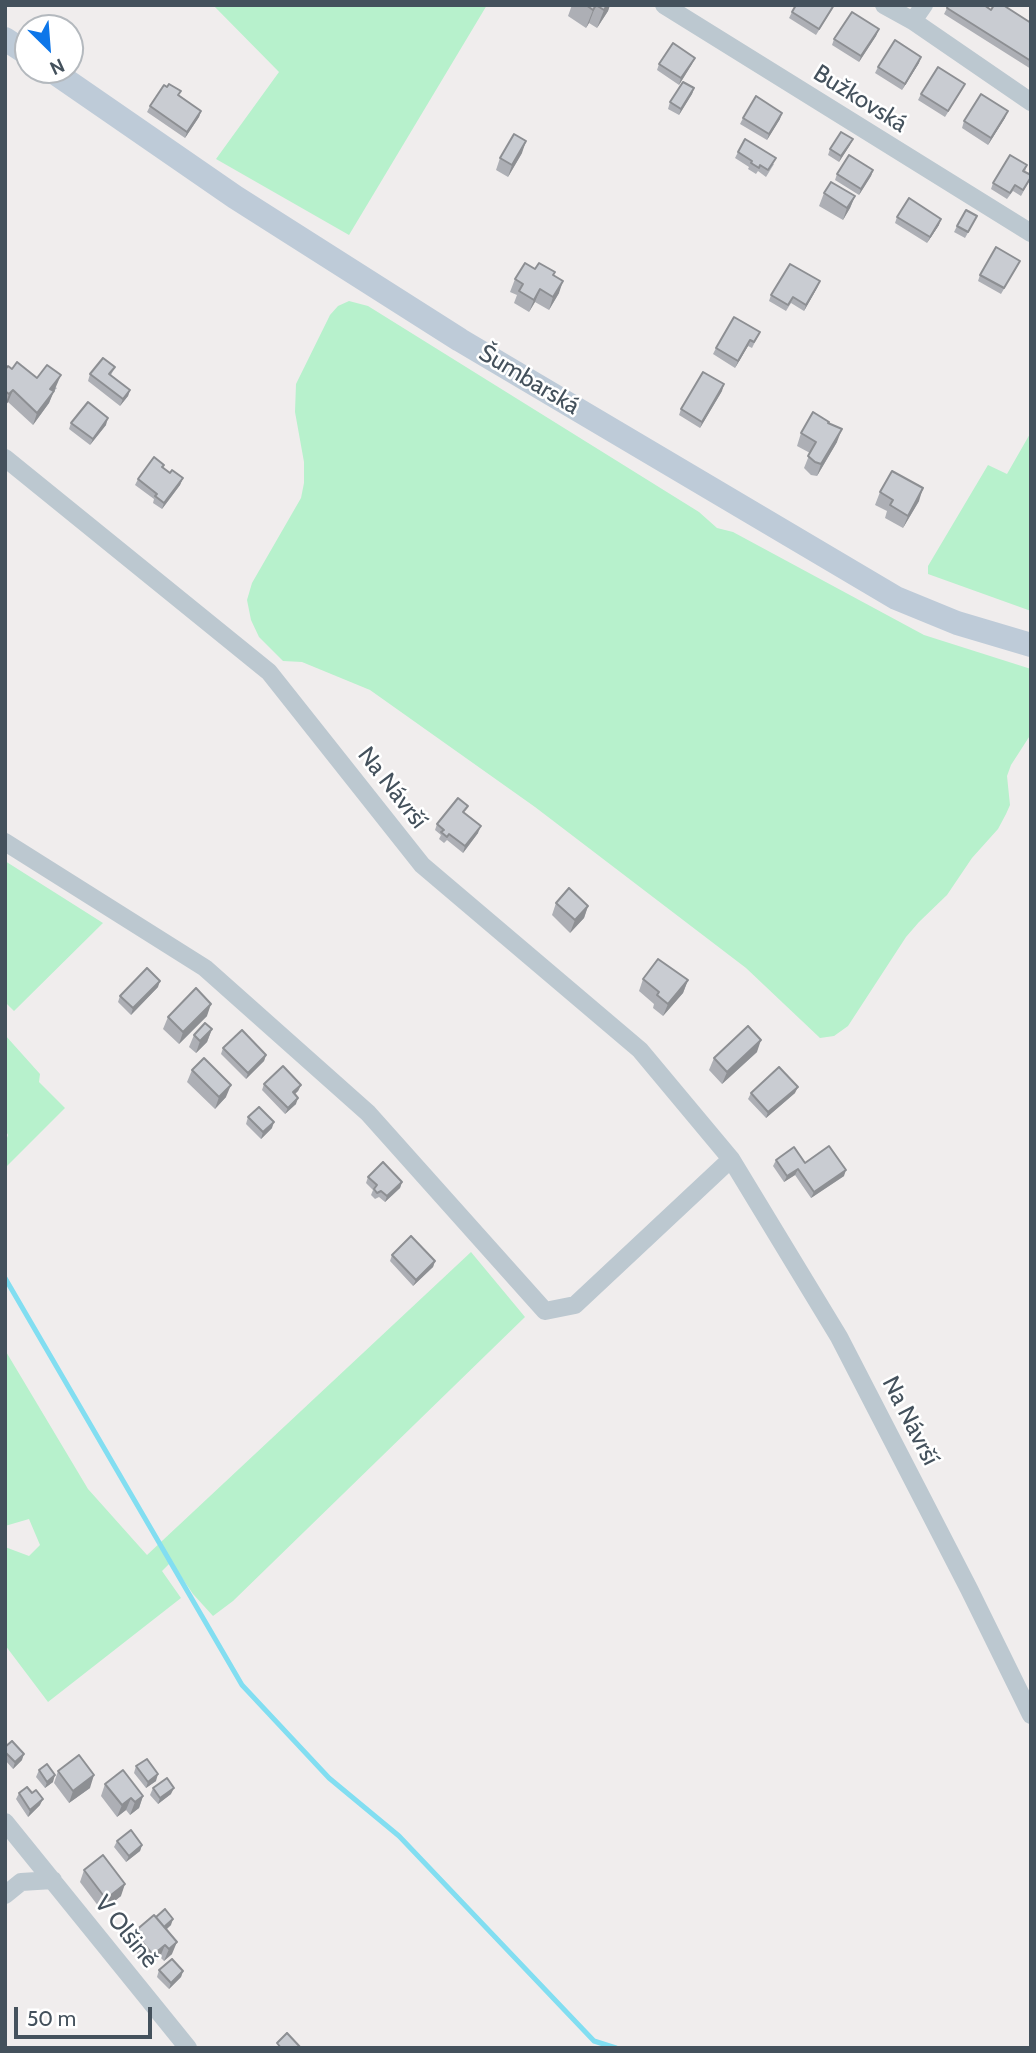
<!DOCTYPE html>
<meta charset="utf-8">
<style>
body{margin:0}
#map{position:relative;width:1036px;height:2053px;overflow:hidden;background:#f0eded;font-family:Cabin,sans-serif}
canvas{display:block}
.frame{position:absolute;inset:0;border:7px solid #44515c;pointer-events:none}
.north{position:absolute;left:14px;top:14px;width:70px;height:70px;box-sizing:border-box;background:#fff;border:2px solid #b4b9be;border-radius:50%;rotate:155deg;font-size:19px;font-weight:700;line-height:28px;text-align:center;color:#44515c}
.north::after{content:'';display:block;margin:auto;width:24px;height:32px;background:#0d76e9;clip-path:polygon(50% 0,100% 100%,50% 72%,0 100%)}
.scale{position:absolute;left:14px;top:2007px;width:138px;height:32px;box-sizing:border-box;border:4px solid #44515c;border-top:0;padding-left:9px;font-size:21px;line-height:24px;white-space:nowrap;color:#44515c;-webkit-text-stroke:5px #fff;paint-order:stroke}
</style>
<div id="map">
<canvas width="1036" height="2053"></canvas>
<div class="frame"></div>
<div class="north">N</div>
<div class="scale">50 m</div>
</div>
<script>
const ctx = document.querySelector('canvas').getContext('2d');
ctx.lineJoin = 'round';
function fill(path, color) { ctx.fillStyle = color; ctx.fill(path, 'evenodd'); }
const shape = rows => new Path2D(rows.map(r => 'M' + r).join(''));
function trace(path, color, width, dash) { ctx.strokeStyle = color; ctx.lineWidth = width; ctx.lineCap = dash ? 'butt' : 'round'; ctx.setLineDash(dash || []); ctx.stroke(path); }
function label(font, color, halo, rows, align = 'center') {
  ctx.font = font + ' Cabin,sans-serif'; ctx.lineWidth = 5; ctx.setLineDash([]); ctx.textBaseline = 'middle'; ctx.strokeStyle = halo; ctx.fillStyle = color; for (const [text, x, y, turn = 0] of rows) {
    ctx.save(); ctx.translate(x, y); ctx.rotate((+turn || 0) * Math.PI / 180); ctx.textAlign = isNaN(turn) ? turn : align; if (halo) ctx.strokeText(text, 0, 0); ctx.fillText(text, 0, 0); ctx.restore();
  }
}
const green = shape([
 [213,5,487,5,349,235,216,159,279,72],
 [349,301,368,306,699,512,717,528,733,532,924,635,1031,669,1031,734,1011,765,1007,776,1010,805,1006,814,998,829,972,858,947,895,919,922,906,937,848,1026,834,1036,820,1038,746,968,535,807,370,690,302,662,283,661,259,637,251,620,247,600,252,583,301,498,304,483,304,462,295,412,296,384,330,315,338,306],
 [1031,432,1031,611,928,574,928,566,988,465,1007,474],
 [5,861,103,923,14,1011,5,1002],
 [5,1035,40,1074,39,1082,65,1108,5,1168,5,1144,8,1135,5,1129],
 [471,1252,525,1317,233,1601,213,1616,193,1594,171,1562,162,1571,181,1598,48,1702,5,1645,5,1547,29,1556,40,1545,29,1519,5,1526,5,1350,88,1489,147,1555]
]);
const stream = shape([
 [5,1278,242,1685,329,1778,399,1836,594,2041,616,2048]
]);
const street = shape([
 [664,5,1031,233],
 [884,5,913,21,1031,102],
 [913,21,924,5],
 [5,458,269,672,422,865,640,1050,731,1159,839,1337,969,1589,1031,1715],
 [5,842,205,968,368,1113,545,1311,575,1305,731,1159],
 [5,1822,188,2048],
 [5,1895,21,1882,53,1880]
]);
const secondary = shape([
 [5,39,28,54],
 [51,70,235,197,460,340,896,598,957,623,1031,645]
]);
const wall = shape([
 [572,5,610,5,608,11,597,28,589,23,586,28,568,16],
 [833,8,816,35,789,18,792,12],
 [947,8,991,10,1031,23,1031,69,944,14],
 [879,29,876,36,859,62,832,45,834,39],
 [919,63,902,90,875,73,878,67],
 [659,64,692,64,679,85,657,70],
 [694,88,692,94,679,115,668,109,670,102],
 [962,90,945,117,918,100,921,94],
 [179,95,201,111,199,117,185,138,147,112,150,106],
 [743,118,780,119,767,140,740,124],
 [1005,118,988,145,962,128,964,121],
 [850,145,839,162,828,155,830,149],
 [738,152,774,164,766,177,758,171,756,174,748,169,749,167,735,158],
 [522,153,508,177,496,170,500,158],
 [1027,165,1025,172,1031,178,1021,196,1013,191,1007,199,991,189,993,183],
 [873,170,871,176,859,195,835,180,837,174],
 [824,193,855,196,850,208,843,220,819,206],
 [897,217,939,225,927,243,895,223],
 [974,222,965,238,954,232,957,226],
 [1020,261,1017,267,1001,294,978,281,980,275],
 [535,269,554,275,559,293,549,310,535,302,529,312,514,303,517,295,510,292,515,279],
 [820,281,817,288,804,311,791,303,786,311,769,301,771,295],
 [760,332,752,348,748,346,735,368,713,354,716,348],
 [115,367,111,375,130,390,128,396,120,406,88,381,90,374],
 [12,369,37,378,57,388,53,392,49,403,33,425,8,402,5,406,5,370],
 [722,391,700,428,679,415,681,409],
 [71,423,106,425,90,445,69,429],
 [828,423,837,442,817,476,811,475,804,468,810,453,797,446,801,433],
 [164,465,163,468,170,473,183,478,180,485,162,509,153,503,154,499,135,485,138,479],
 [880,492,919,501,903,528,885,518,887,511,875,505],
 [466,813,465,814,478,833,463,853,447,840,444,843,439,839,441,835,435,830,437,824],
 [556,903,588,906,584,918,570,933,552,915],
 [643,979,688,980,683,993,663,1016,653,1008,654,1004,639,991],
 [158,987,131,1015,118,1002,120,996],
 [207,1016,179,1044,163,1029,168,1017],
 [212,1029,207,1042,196,1053,189,1047,194,1035],
 [223,1048,266,1055,264,1061,246,1079,221,1054],
 [757,1052,722,1084,709,1070,714,1058],
 [192,1070,226,1097,215,1109,187,1082],
 [264,1084,301,1085,298,1091,295,1094,296,1104,285,1114,262,1090],
 [751,1093,795,1093,766,1118,748,1099],
 [248,1117,272,1128,261,1139,246,1124],
 [776,1160,805,1163,844,1176,811,1198,795,1175,784,1182,773,1166],
 [368,1177,402,1182,400,1188,385,1202,379,1197,375,1199,371,1195,373,1190,366,1183],
 [392,1255,435,1261,433,1267,413,1286,390,1261],
 [5,1747,22,1760,13,1769,5,1760],
 [136,1766,156,1781,146,1788,134,1773],
 [39,1770,53,1782,45,1788,36,1777],
 [58,1771,90,1788,69,1803,54,1783],
 [105,1784,143,1796,139,1808,130,1815,126,1810,117,1817,101,1796],
 [153,1788,171,1794,158,1804,150,1795],
 [19,1793,32,1793,40,1805,28,1817,16,1799],
 [117,1841,142,1845,140,1851,126,1862,114,1847],
 [84,1870,121,1896,102,1911,80,1882],
 [156,1917,171,1925,166,1930,172,1954,164,1961,160,1957,149,1967,129,1944,134,1932],
 [159,1970,183,1971,181,1977,169,1989,157,1977]
]);
const shadedWall = shape([
 [596,5,589,23,586,28,593,10],
 [607,5,610,5,608,11,597,28,604,10],
 [879,29,876,36,859,62,861,56],
 [921,57,919,63,902,90,905,84],
 [695,58,692,64,679,85,681,78],
 [694,88,692,94,679,115,681,109],
 [201,111,199,117,185,138,187,132],
 [1008,111,1005,118,988,145,991,138],
 [782,113,780,119,767,140,769,134],
 [853,139,850,145,839,162,841,156],
 [526,141,522,153,508,177,512,165],
 [873,170,871,176,859,195,861,189],
 [855,196,850,208,843,220,847,208],
 [941,219,939,225,927,243,930,237],
 [563,281,559,293,549,310,553,297],
 [820,281,817,288,804,311,806,305],
 [540,289,535,302,529,312,534,300],
 [750,340,748,346,735,368,738,361],
 [61,375,49,403,33,425,37,413,50,389],
 [724,384,722,391,700,428,702,422],
 [13,390,8,402,5,406,9,394],
 [130,390,128,396,120,406,123,399],
 [108,418,106,425,90,445,93,439],
 [842,429,837,442,817,476,821,464],
 [183,478,180,485,162,509,164,503],
 [923,488,919,501,903,528,908,516],
 [481,826,478,833,463,853,465,846],
 [588,906,584,918,570,933,575,920],
 [688,980,683,993,663,1016,668,1004],
 [160,981,158,987,131,1015,133,1008],
 [211,1004,207,1016,179,1044,183,1032],
 [212,1029,207,1042,196,1053,200,1041],
 [761,1040,757,1052,722,1084,727,1072],
 [266,1055,264,1061,246,1079,248,1073],
 [231,1085,226,1097,215,1109,219,1097],
 [301,1085,298,1091,290,1098,293,1092],
 [798,1087,795,1093,766,1118,768,1112],
 [298,1098,296,1104,285,1114,288,1108],
 [274,1122,272,1128,261,1139,263,1132],
 [798,1169,795,1175,784,1182,787,1176],
 [846,1170,844,1176,811,1198,814,1192],
 [402,1182,400,1188,385,1202,387,1196],
 [435,1261,433,1267,413,1286,416,1280],
 [24,1754,22,1760,13,1769,15,1762],
 [158,1774,156,1781,146,1788,148,1782],
 [55,1775,53,1782,45,1788,47,1782],
 [94,1775,90,1788,69,1803,73,1791],
 [174,1788,171,1794,158,1804,160,1798],
 [143,1796,139,1808,130,1815,135,1802],
 [131,1798,126,1810,117,1817,122,1805],
 [43,1799,40,1805,28,1817,30,1810],
 [142,1845,140,1851,126,1862,129,1856],
 [125,1884,121,1896,102,1911,106,1899],
 [173,1919,171,1925,157,1937,160,1931],
 [177,1942,172,1954,164,1961,169,1949],
 [165,1945,160,1957,149,1967,153,1955],
 [183,1971,181,1977,169,1989,171,1983]
]);
const building = shape([
 [586,5,596,5,593,10,586,5],
 [596,5,607,5,604,10,596,5],
 [796,5,834,5,819,29,792,12,796,5],
 [948,5,984,5,991,10,994,5,1003,5,1031,23,1031,61,947,8,948,5],
 [852,12,879,29,861,56,834,39,852,12],
 [895,40,921,57,905,84,878,67,895,40],
 [673,43,695,58,681,78,659,64,673,43],
 [938,67,965,84,948,111,921,94,938,67],
 [683,82,694,88,681,109,670,102,683,82],
 [169,84,181,91,178,95,201,111,187,132,150,106,164,85,167,87,169,84],
 [981,94,1008,111,991,138,964,121,981,94],
 [756,96,782,113,769,134,743,118,756,96],
 [841,132,853,139,841,156,830,149,841,132],
 [514,134,526,141,512,165,500,158,514,134],
 [745,139,776,158,768,170,760,165,759,168,751,163,752,161,738,152,745,139],
 [849,155,873,170,861,189,837,174,849,155],
 [1010,155,1027,165,1023,171,1031,175,1031,177,1023,190,1015,185,1010,193,993,183,1010,155],
 [831,182,855,196,847,208,824,193,831,182],
 [909,198,941,219,930,237,897,217,909,198],
 [966,210,977,216,968,232,957,226,966,210],
 [996,247,1020,261,1004,288,980,275,996,247],
 [525,263,535,269,539,263,555,272,553,275,563,281,553,297,540,289,534,300,519,291,523,284,515,279,525,263],
 [790,264,820,281,806,305,793,297,788,305,771,295,790,264],
 [734,317,760,332,754,342,750,340,738,361,716,348,734,317],
 [103,358,115,367,109,374,130,390,123,399,90,374,103,358],
 [17,362,37,378,47,365,61,375,50,389,54,391,37,413,13,390,9,394,5,391,5,370,8,366,12,369,17,362],
 [703,372,724,384,702,422,681,409,703,372],
 [88,402,108,418,93,439,71,423,88,402],
 [813,412,829,422,828,423,842,429,821,464,815,462,808,456,816,442,801,433,813,412],
 [154,457,164,465,162,467,170,473,172,470,183,478,164,503,155,496,157,494,138,479,154,457],
 [892,471,923,488,908,516,890,505,893,500,880,492,892,471],
 [458,798,468,806,463,812,481,826,465,846,449,834,447,837,441,832,444,830,437,824,458,798],
 [569,888,588,906,575,920,556,903,569,888],
 [658,959,688,980,668,1004,657,995,659,992,643,979,658,959],
 [147,968,160,981,133,1008,120,996,147,968],
 [196,988,211,1004,183,1032,168,1017,196,988],
 [205,1023,212,1029,200,1041,194,1035,205,1023],
 [748,1026,761,1040,727,1072,714,1058,748,1026],
 [242,1030,266,1055,248,1073,223,1048,242,1030],
 [204,1058,231,1085,219,1097,192,1070,204,1058],
 [283,1066,301,1085,293,1092,298,1098,288,1108,264,1084,283,1066],
 [779,1067,798,1087,768,1112,751,1093,779,1067],
 [259,1107,274,1122,263,1132,248,1117,259,1107],
 [829,1146,846,1170,814,1192,798,1169,787,1176,776,1160,794,1147,805,1163,829,1146],
 [383,1162,402,1182,387,1196,381,1191,377,1193,374,1189,377,1185,368,1177,383,1162],
 [411,1236,435,1261,416,1280,392,1255,411,1236],
 [12,1741,24,1754,15,1762,5,1752,5,1747,12,1741],
 [79,1755,94,1775,73,1791,58,1771,79,1755],
 [147,1759,158,1774,148,1782,136,1766,147,1759],
 [47,1764,55,1775,47,1782,39,1770,47,1764],
 [123,1770,143,1796,135,1802,131,1798,122,1805,105,1784,123,1770],
 [167,1778,174,1788,160,1798,153,1788,167,1778],
 [27,1787,32,1793,36,1790,43,1799,30,1810,19,1793,27,1787],
 [131,1830,142,1845,129,1856,117,1841,131,1830],
 [103,1855,125,1884,106,1899,84,1870,103,1855],
 [165,1909,173,1919,164,1927,156,1917,165,1909],
 [154,1915,177,1942,169,1949,165,1945,153,1955,134,1932,154,1915],
 [172,1959,183,1971,171,1983,159,1970,172,1959],
 [287,2033,301,2048,281,2048,277,2043,287,2033]
]);
const streetNames = [
 ["Bužkovská",860,99,32],
 ["Šumbarská",529,380,31],
 ["Na Návrší",392,788,52],
 ["Na Návrší",910,1421,63],
 ["V Olšině",126,1932,51]
];
fill(green, '#b7f1cc');
trace(stream, '#82def1', 5);
trace(street, '#bcc8d0', 18);
trace(secondary, '#becbd8', 24);
fill(wall, '#adafb5');
fill(shadedWall, '#8d8f93');
fill(building, '#c9ccd2');
trace(building, '#8d8f93', 2);
label('24px', '#44515c', '#fff', streetNames);
</script>
